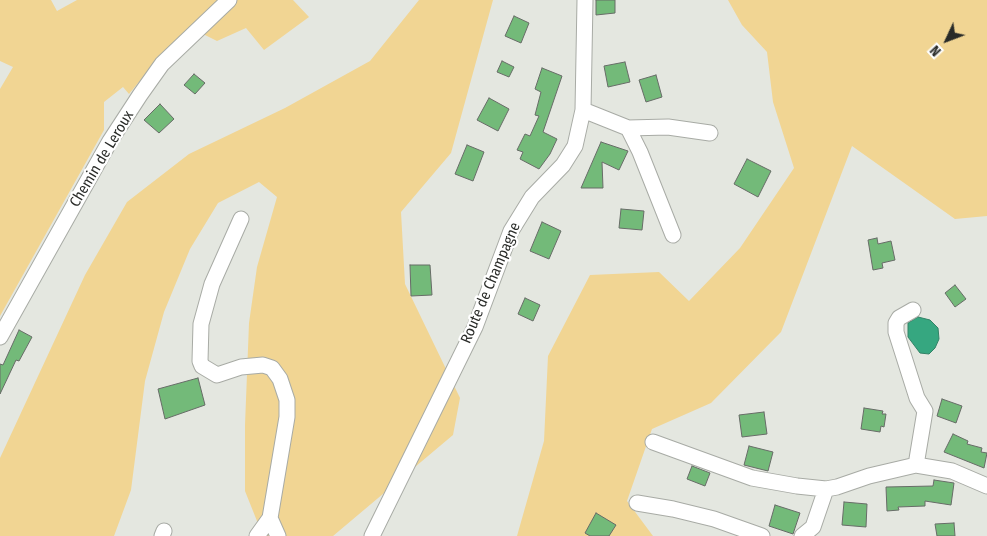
<!DOCTYPE html>
<style>
body{margin:0}
#map{position:relative;width:987px;height:536px;overflow:hidden;background:#e4e7e0;font-family:"Fira Sans Condensed",sans-serif}
canvas{display:block}
.north{position:absolute;left:922px;top:15px;width:50px;height:50px;-webkit-text-stroke:4px #fff;paint-order:stroke;rotate:227deg;font-size:14px;font-weight:700;line-height:20px;text-align:center;color:#292b28}
.north::after{content:'';display:block;margin:auto;width:18px;height:22px;background:#292b28;clip-path:polygon(50% 0,100% 100%,50% 72%,0 100%)}
</style>
<div id="map">
<canvas width="987" height="536"></canvas>
<div class="north">N</div>
</div>
<script>
const ctx = document.querySelector('canvas').getContext('2d');
ctx.lineJoin = 'round';
function fill(path, color) { ctx.fillStyle = color; ctx.fill(path, 'evenodd'); }
const shape = rows => new Path2D(rows.map(r => 'M' + r).join(''));
function trace(path, color, width, dash) { ctx.strokeStyle = color; ctx.lineWidth = width; ctx.lineCap = dash ? 'butt' : 'round'; ctx.setLineDash(dash || []); ctx.stroke(path); }
function label(font, color, halo, rows, align = 'center') {
  ctx.font = font + ' "Fira Sans Condensed",sans-serif'; ctx.lineWidth = 4.5; ctx.setLineDash([]); ctx.textBaseline = 'middle'; ctx.strokeStyle = halo; ctx.fillStyle = color; for (const [text, x, y, turn = 0] of rows) {
    ctx.save(); ctx.translate(x, y); ctx.rotate((+turn || 0) * Math.PI / 180); ctx.textAlign = isNaN(turn) ? turn : align; if (halo) ctx.strokeText(text, 0, 0); ctx.fillText(text, 0, 0); ctx.restore();
  }
}
const green = shape([
 [0,0,51,0,57,11,77,0,293,0,309,17,264,50,246,28,217,41,191,28,161,55,129,94,123,87,104,102,104,130,0,316,0,89,13,67,0,61],
 [419,0,493,0,451,153,401,212,405,284,460,398,453,435,333,536,263,536,245,491,245,425,249,323,257,267,277,197,259,182,218,203,190,249,164,312,145,381,131,490,114,536,0,536,0,458,85,275,127,202,189,154,285,108,370,61],
 [728,0,987,0,987,216,955,219,852,146,781,332,711,403,652,429,627,501,653,536,517,536,544,441,548,356,590,275,659,272,689,301,740,248,794,168,773,102,767,52,742,25]
]);
const water = shape([
 [918,317,930,320,938,328,939,339,935,348,929,354,920,353,908,337,908,323,918,317]
]);
const building = shape([
 [596,0,615,0,615,13,596,15,596,0],
 [514,16,529,23,521,43,505,36,514,16],
 [502,61,514,67,509,77,497,72,502,61],
 [625,62,630,82,608,87,604,66,625,62],
 [542,68,562,76,543,132,557,139,550,154,539,169,520,159,523,152,517,150,525,134,530,136,539,116,535,115,541,92,535,89,542,68],
 [194,74,205,83,195,94,184,85,194,74],
 [656,75,662,97,646,102,639,80,656,75],
 [489,98,509,109,498,131,477,120,489,98],
 [160,104,174,119,159,133,144,120,160,104],
 [601,142,628,151,619,170,602,162,603,188,581,188,601,142],
 [467,145,484,152,473,181,455,174,467,145],
 [747,159,771,171,758,197,734,184,747,159],
 [621,209,644,211,642,230,619,228,621,209],
 [542,222,561,231,549,259,530,251,542,222],
 [877,238,878,244,891,241,895,260,882,263,883,268,873,270,868,240,877,238],
 [410,265,430,265,432,295,411,296,410,265],
 [955,285,966,299,955,307,945,293,955,285],
 [525,298,540,305,533,321,518,314,525,298],
 [19,330,32,337,19,361,16,360,0,394,0,364,3,365,19,330],
 [198,378,205,405,165,419,158,389,198,378],
 [942,399,962,406,956,423,937,416,942,399],
 [864,408,883,411,882,414,886,414,884,427,881,426,880,432,861,429,864,408],
 [764,412,767,434,742,437,739,415,764,412],
 [953,434,968,441,967,444,982,448,981,452,987,453,984,468,944,452,953,434],
 [749,446,773,452,768,471,744,465,749,446],
 [692,466,710,473,705,486,687,479,692,466],
 [934,480,954,483,951,505,925,501,925,506,898,507,899,510,887,511,886,487,933,486,934,480],
 [844,502,867,504,866,527,842,525,844,502],
 [775,505,800,513,793,534,769,526,775,505],
 [596,513,616,525,609,536,590,536,585,533,596,513],
 [954,523,955,536,937,536,935,524,954,523]
]);
const minor = shape([
 [583,110,628,128,640,152,673,235],
 [628,128,668,127,710,133],
 [241,219,212,284,201,324,200,361,202,366,217,375,241,367,263,365,272,368,280,379,287,400,287,417,270,518,278,536],
 [913,310,899,318,896,323,896,332,917,398,925,411,916,465],
 [0,337,110,141,140,95,162,64,229,0],
 [653,442,752,478,797,486,826,489,837,487,869,476,916,465,952,471,987,486],
 [637,503,673,509,714,519,762,536],
 [162,536,164,531],
 [257,536,270,518],
 [372,536,475,327,511,231,532,197,563,165,575,146,583,110,585,0],
 [802,536,813,527,826,489]
]);
const streetNames = [
 ["Chemin de Leroux",102,159,-59],
 ["Route de Champagne",491,283,-67]
];
fill(green, '#f1d593');
fill(water, '#36a780');
trace(water, '#328266', 1);
fill(building, '#73ba79');
trace(building, '#676c67', 1);
trace(minor, '#a8aba5', 17);
trace(minor, '#fff', 15);
label('15px', '#292b28', '#fff', streetNames);
</script>
